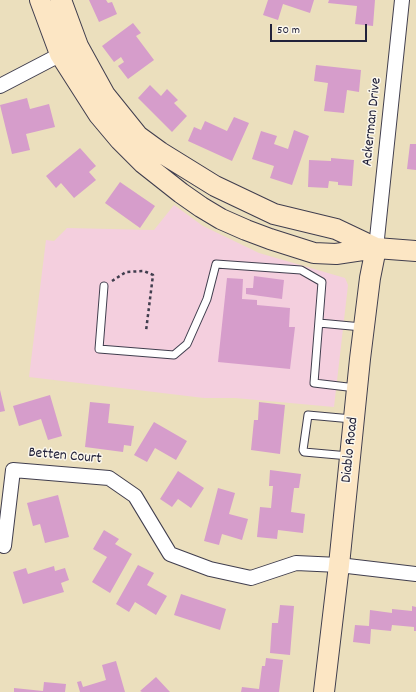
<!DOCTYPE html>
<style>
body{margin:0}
#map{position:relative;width:416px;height:692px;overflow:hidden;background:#ebdfbd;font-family:Dekko,sans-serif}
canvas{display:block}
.scale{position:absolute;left:270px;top:24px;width:97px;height:18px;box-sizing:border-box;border:2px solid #22223b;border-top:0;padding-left:5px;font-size:12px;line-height:14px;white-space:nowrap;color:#22223b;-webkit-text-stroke:3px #fbf7ec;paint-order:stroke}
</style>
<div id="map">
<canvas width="416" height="692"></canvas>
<div class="scale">50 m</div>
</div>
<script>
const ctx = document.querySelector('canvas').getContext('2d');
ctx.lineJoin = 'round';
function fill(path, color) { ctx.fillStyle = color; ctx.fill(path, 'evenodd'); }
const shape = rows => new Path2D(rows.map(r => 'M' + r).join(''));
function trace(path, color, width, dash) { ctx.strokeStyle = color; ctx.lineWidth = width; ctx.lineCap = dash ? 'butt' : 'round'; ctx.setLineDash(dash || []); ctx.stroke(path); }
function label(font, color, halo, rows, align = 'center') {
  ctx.font = font + ' Dekko,sans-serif'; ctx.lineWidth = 3; ctx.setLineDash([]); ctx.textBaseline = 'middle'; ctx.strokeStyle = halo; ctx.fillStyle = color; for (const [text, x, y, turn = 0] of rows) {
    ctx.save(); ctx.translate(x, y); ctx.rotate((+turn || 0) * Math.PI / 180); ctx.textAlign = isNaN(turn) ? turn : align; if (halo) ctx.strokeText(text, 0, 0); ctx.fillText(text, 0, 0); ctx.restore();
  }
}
const built = shape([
 [174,205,203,226,259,253,345,278,348,285,334,407,235,398,204,398,29,377,46,240,54,241,67,228,154,230]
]);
const building = shape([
 [89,0,106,0,108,3,112,2,117,14,99,22],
 [268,0,314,0,310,13,283,4,278,20,263,15],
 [329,0,375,0,373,26,355,24,357,6,328,3],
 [133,23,141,33,136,36,154,60,128,79,118,66,124,62,121,57,114,62,102,46],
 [316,65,361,70,359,92,347,90,344,113,324,111,328,83,314,81],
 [150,85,161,96,167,89,178,100,174,103,187,116,172,132,138,98],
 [27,98,30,109,49,104,55,127,26,134,30,150,12,154,0,105],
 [234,117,249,123,232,161,188,141,194,127,201,130,205,121,227,131],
 [294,130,309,136,292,185,270,178,274,166,252,159,261,131,277,136,274,144,288,149],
 [410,144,416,144,416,170,407,169],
 [80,148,96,166,89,172,96,180,74,198,61,183,56,188,46,176],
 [331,158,354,160,352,186,338,185,338,182,329,181,328,188,308,187,309,160,331,161],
 [120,182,155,206,140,228,105,203],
 [254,276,284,280,282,299,246,294,246,288,253,288],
 [227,278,243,279,242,299,257,300,257,305,290,308,289,327,295,327,290,369,218,362],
 [0,390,5,411,0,412],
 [50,395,62,436,48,440,41,419,19,426,13,406],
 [90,402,110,404,108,423,134,426,131,446,124,445,123,452,85,447],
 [259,402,285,405,280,454,251,450,254,420,258,420],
 [154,422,187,441,176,460,155,448,147,462,134,455],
 [270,470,301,474,299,488,294,488,291,512,305,514,303,533,278,530,277,539,257,537,260,507,271,508,273,486,269,486],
 [178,471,204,488,191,508,178,499,172,507,160,499],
 [218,488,235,493,229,514,248,519,242,540,222,534,219,545,204,541],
 [58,495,69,537,45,543,40,524,33,526,27,503],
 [104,530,119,539,115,544,132,554,110,593,92,582,107,557,93,549],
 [138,565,154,573,147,585,167,596,156,615,135,602,129,612,116,604],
 [54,566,55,571,65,568,69,580,61,583,64,592,23,604,13,572,26,568,28,574],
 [181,594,226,609,220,630,174,615],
 [280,605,294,606,290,655,270,653,272,623,278,623],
 [412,606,416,607,416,631,414,631,414,627,392,625,391,631,371,629,370,644,353,642,355,625,369,626,370,610,392,613,392,609,412,611],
 [266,658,283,660,279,692,241,692,242,687,259,689,262,666,265,666],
 [116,661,125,692,80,692,77,682,81,681,83,687,106,680,102,665],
 [156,677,170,692,142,692,140,691],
 [44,682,66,684,65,692,14,692,14,688,43,691]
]);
const path = shape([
 [112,281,126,272,144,271,153,275,146,331]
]);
const lane = shape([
 [104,286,99,349,174,355,187,344,207,299,216,264,301,270,322,282,314,383,356,388],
 [319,323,362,327],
 [349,456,304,452,303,450,308,415,352,419]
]);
const street = shape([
 [0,86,69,50],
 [376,248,402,0],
 [4,546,13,470,109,478,135,496,170,554,210,569,251,578,296,563,339,565,416,574]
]);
const secondary = shape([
 [40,0,60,54,99,115,120,140,143,163,181,193,201,207,221,219,246,230,270,239,314,253,336,254,376,248,416,251],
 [61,0,78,46,105,95,138,136,160,152,215,186,274,214,336,229,376,248],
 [324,692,339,565,360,359,370,278,376,248]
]);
const streetNames = [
 ["Ackerman Drive",373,122,-84],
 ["Diablo Road",351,450,-84],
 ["Betten Court",65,457,5]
];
fill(built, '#f4cfde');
fill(building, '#d69dcb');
trace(lane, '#403e4e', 9);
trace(street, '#403e4e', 16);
trace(secondary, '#403e4e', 22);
trace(path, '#403e4e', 2.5, [3, 3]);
trace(lane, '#fff', 7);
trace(street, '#fff', 14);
trace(secondary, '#fce6c4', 20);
label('15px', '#22223b', '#fbf7ec', streetNames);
</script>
